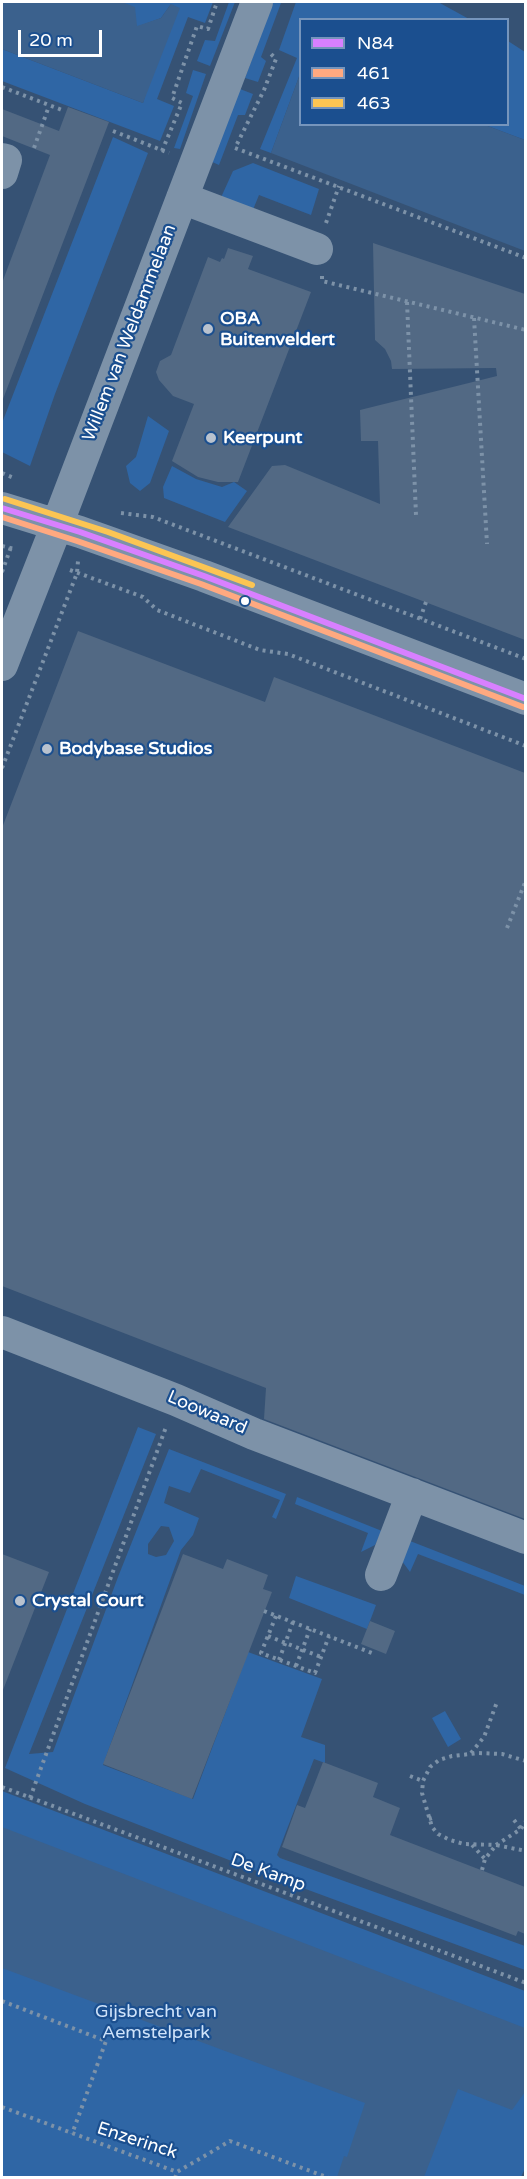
<!DOCTYPE html>
<style>
body{margin:0}
#map{position:relative;width:527px;height:2179px;overflow:hidden;background:#365274;font-family:"Varela Round",sans-serif}
canvas{display:block}
.frame{position:absolute;inset:0;border:3px solid #fff;pointer-events:none}
.legend{position:absolute;left:299px;top:18px;width:210px;height:108px;box-sizing:border-box;background:#1b4f8f;border:2px solid #7695bc;margin:0;padding:8px 10px;list-style:none;font-size:18px;color:#fff}
.legend li{display:flex;align-items:center;gap:12px;height:30px}
.legend b{width:30px;border:2px solid #7695bc}
.scale{position:absolute;left:18px;top:30px;width:84px;height:27px;box-sizing:border-box;border:3px solid #fff;border-top:0;padding-left:8px;font-size:18px;line-height:21px;white-space:nowrap;color:#fff;-webkit-text-stroke:4px #1b4f8f;paint-order:stroke}
</style>
<div id="map">
<canvas width="527" height="2179"></canvas>
<div class="frame"></div>
<ul class="legend">
<li><b style="height:8px;background:#d880ff"></b>N84</li>
<li><b style="height:8px;background:#ffa980"></b>461</li>
<li><b style="height:8px;background:#fcc553"></b>463</li>
</ul>
<div class="scale">20 m</div>
</div>
<script>
const ctx = document.querySelector('canvas').getContext('2d');
ctx.lineJoin = 'round';
function fill(path, color) { ctx.fillStyle = color; ctx.fill(path, 'evenodd'); }
const shape = rows => new Path2D(rows.map(r => 'M' + r).join(''));
function trace(path, color, width, dash) { ctx.strokeStyle = color; ctx.lineWidth = width; ctx.lineCap = dash ? 'butt' : 'round'; ctx.setLineDash(dash || []); ctx.stroke(path); }
function label(font, color, halo, rows, align = 'center') {
  ctx.font = font + ' "Varela Round",sans-serif'; ctx.lineWidth = 4.5; ctx.setLineDash([]); ctx.textBaseline = 'middle'; ctx.strokeStyle = halo; ctx.fillStyle = color; for (const [text, x, y, turn = 0] of rows) {
    ctx.save(); ctx.translate(x, y); ctx.rotate((+turn || 0) * Math.PI / 180); ctx.textAlign = isNaN(turn) ? turn : align; if (halo) ctx.strokeText(text, 0, 0); ctx.fillText(text, 0, 0); ctx.restore();
  }
}
const green = shape([
 [111,2,213,2,205,23,188,17,157,99,174,106,160,141,2,81,2,49,143,103,171,4,161,18,137,27,122,2],
 [229,2,235,2,210,66,197,61,205,40,215,41],
 [273,2,281,3,261,57,266,61,258,82,245,78],
 [296,2,438,2,469,19,300,20,300,74,271,153,260,149,297,58,279,50],
 [508,41,525,52,525,140,485,125,508,124],
 [193,70,206,74,180,149,174,148,193,96,186,93],
 [240,89,253,94,245,115,238,115,219,165,210,161],
 [113,137,148,153,55,394,30,466,2,452,2,423],
 [253,163,319,189,311,215,259,195,250,217,218,204,233,171],
 [148,416,169,431,150,483,140,491,130,483,126,466,136,457],
 [172,466,196,479,222,487,234,482,247,491,225,522,164,498,163,487],
 [138,1427,156,1434,29,1754,53,1752,118,1577,169,1449,286,1494,276,1519,272,1517,280,1500,201,1469,190,1493,169,1486,164,1503,199,1518,193,1535,181,1550,103,1765,193,1799,248,1652,322,1679,301,1737,325,1745,325,1763,314,1759,277,1855,280,1858,525,1946,525,1970,265,1874,85,1804,5,1768],
 [161,1526,169,1527,174,1541,166,1555,156,1557,148,1554,148,1544],
 [297,1497,382,1531,375,1545,361,1552,368,1533,295,1504],
 [405,1539,525,1586,525,1595,418,1554,410,1572,399,1557],
 [296,1576,376,1605,367,1629,289,1598],
 [445,1711,461,1739,448,1747,432,1718],
 [2,1791,525,1991,526,2166,521,2177,2,2177]
]);
const water = shape([
 [2,2,122,2,135,7,137,26,161,18,171,4,180,8,143,103,2,49],
 [300,74,300,124,485,125,525,140,525,251,271,153],
 [2,1827,525,2028,525,2092,512,2110,458,2089,424,2177,337,2177,344,2156,347,2157,365,2103,2,1968]
]);
const building = shape([
 [68,107,109,122,3,399,2,398,2,283,50,155,2,136,2,109,59,131],
 [373,243,525,294,525,640,228,527,272,466,285,465,380,504,378,441,361,441,360,410,497,376,496,368,392,369,391,361,385,349,375,340],
 [228,248,253,256,248,269,311,292,238,482,218,482,198,477,172,461,194,404,173,396,159,380,156,372,160,361,171,355,208,257,220,262,222,258,224,259],
 [78,631,265,702,274,677,525,773,525,1519,264,1419,266,1388,2,1286,2,828],
 [2,1554,49,1572,3,1690,2,1690],
 [183,1554,223,1569,227,1559,268,1575,263,1589,272,1592,192,1799,103,1764],
 [370,1621,395,1631,386,1654,361,1644],
 [323,1762,378,1783,373,1797,400,1808,390,1835,525,1887,525,1934,518,1931,516,1936,282,1847,297,1805,305,1808]
]);
const path = shape([
 [2,87,62,110],
 [113,131,169,153],
 [237,144,264,90,276,59,269,52],
 [34,148,49,106],
 [235,148,526,258],
 [162,151,182,103,172,98,197,26,208,29,217,2],
 [326,223,339,186],
 [322,276,322,281,526,330],
 [407,302,416,515],
 [474,318,487,544],
 [2,473,14,478],
 [121,513,153,517,526,659],
 [2,546,15,549],
 [70,570,143,597,157,610,260,650,288,654,526,746],
 [2,572,11,547],
 [420,619,426,602],
 [2,768,77,573,78,561],
 [507,928,526,880],
 [264,1611,372,1653],
 [276,1616,261,1653,315,1673,329,1636],
 [268,1636,321,1657],
 [279,1660,293,1622],
 [296,1666,310,1629],
 [471,1753,484,1737,497,1702],
 [526,1761,502,1754,479,1753,452,1756,439,1760,430,1767,423,1781,422,1793,432,1827,438,1834,450,1840,464,1844,496,1845,521,1829,526,1821],
 [410,1776,423,1781],
 [2,1787,526,1983],
 [30,1798,166,1427],
 [429,1819,436,1817],
 [514,1820,521,1829],
 [472,1845,485,1859],
 [482,1870,485,1859,496,1845,526,1851],
 [2,2001,106,2041,72,2134],
 [2,2107,177,2172,230,2141,329,2178],
 [175,2178,177,2172]
]);
const minor = shape([
 [2,159,6,160,2,173],
 [182,198,317,249],
 [2,508,80,532,204,576,526,699],
 [2,665,57,525,257,2],
 [2,1332,176,1400,254,1434,526,1538],
 [381,1575,412,1494]
]);
const bus1 = shape([
 [2,508,80,532,204,576,526,699]
]);
const bus2 = shape([
 [2,517,77,541,201,584,523,707]
]);
const bus3 = shape([
 [5,499,108,532,252,585]
]);
const markers = [
 [208,329,6,"#b9c2ce"],
 [211,438,6,"#b9c2ce"],
 [245,601,5,"#fff"],
 [47,749,6,"#b9c2ce"],
 [20,1601,6,"#b9c2ce"]
];
const poiNames = [
 ["OBA",220,319],
 ["Buitenveldert",220,340],
 ["Keerpunt",223,438],
 ["Bodybase Studios",59,749],
 ["Crystal Court",32,1601]
];
const streetNames = [
 ["Willem van Weldammelaan",130,333,-69],
 ["Loowaard",207,1413,23],
 ["De Kamp",268,1873,20],
 ["Enzerinck",137,2141,18]
];
const parkNames = [
 ["Gijsbrecht van",156,2012],
 ["Aemstelpark",156,2033]
];
fill(green, '#2f66a5');
fill(water, '#3b618d');
fill(building, '#526984');
trace(path, '#7d92a8', 4, [3, 4.5]);
trace(minor, '#7d92a8', 32);
trace(bus1, '#d880ff', 6);
trace(bus2, '#ffa980', 6);
trace(bus3, '#fcc553', 6);
for (const [x, y, r, color] of markers) { const dot = new Path2D(); dot.arc(x, y, r, 0, 2 * Math.PI); ctx.fillStyle = color; ctx.fill(dot); trace(dot, '#1b4f8f', 2); }
label('bold 18px', '#fff', '#1b4f8f', poiNames, 'left');
label('18px', '#fff', '#1b4f8f', streetNames);
label('18px', '#cfe3fa', '#1b4f8f', parkNames);
</script>
